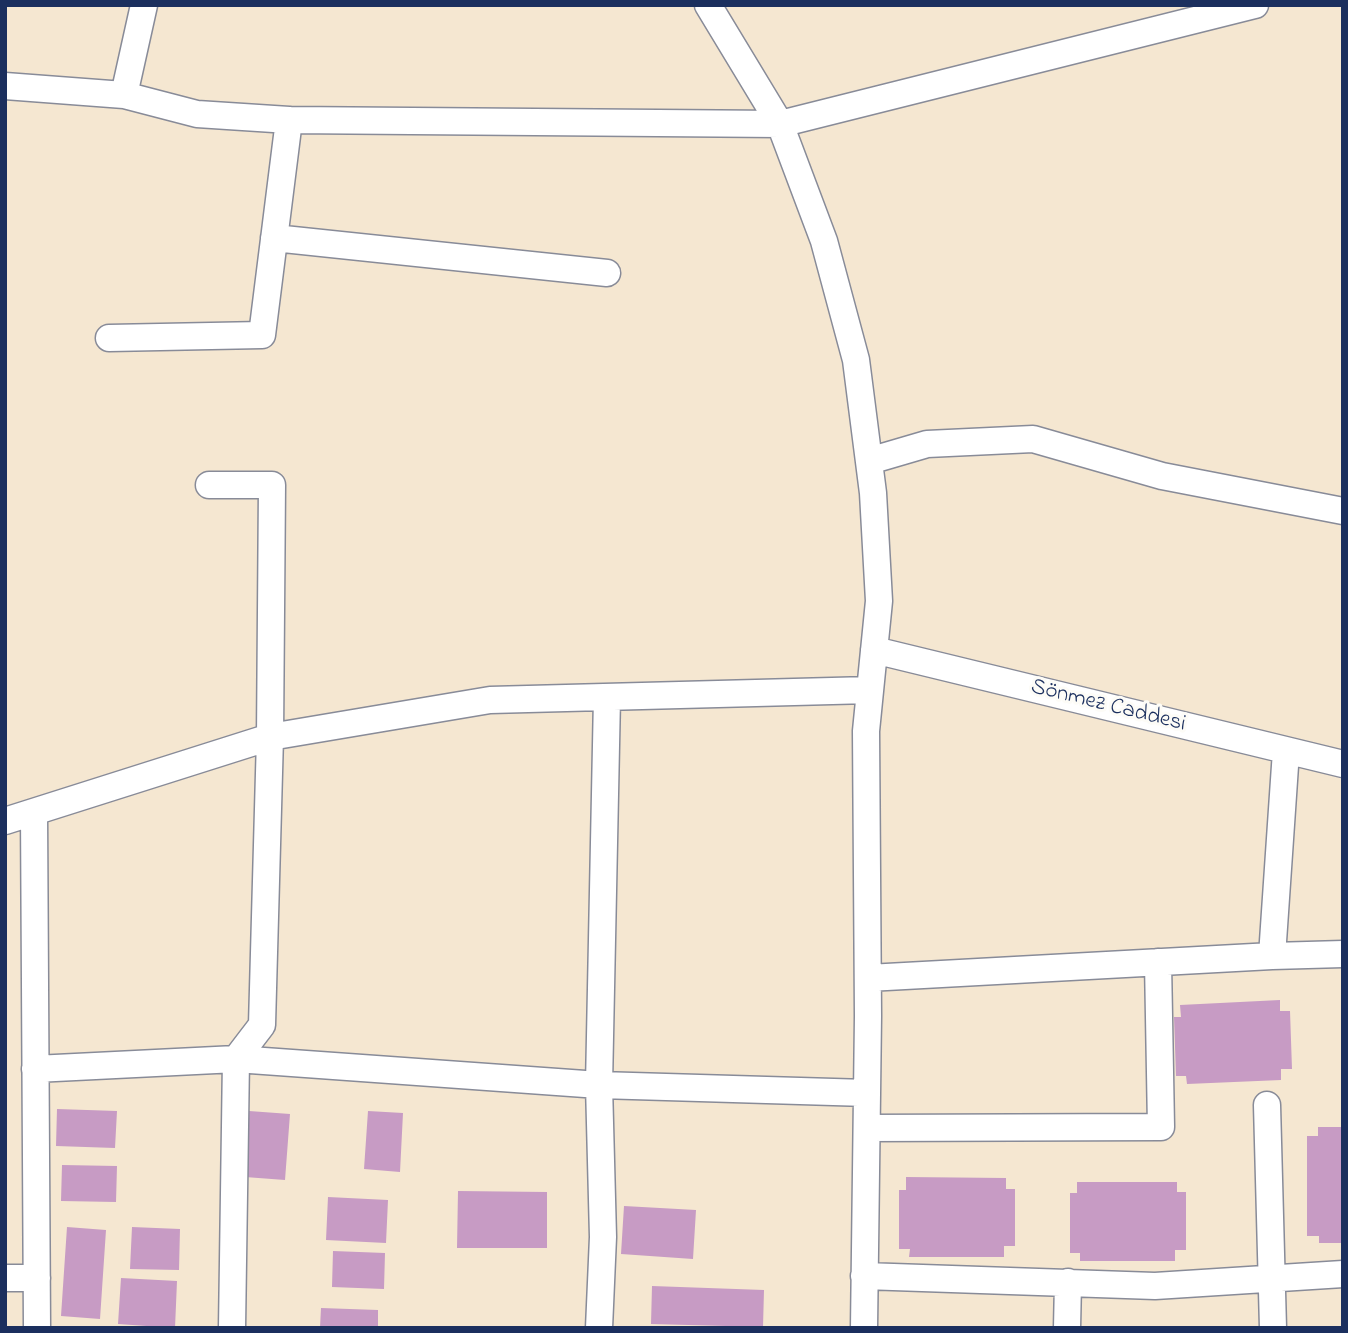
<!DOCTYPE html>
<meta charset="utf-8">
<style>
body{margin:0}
#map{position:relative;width:1348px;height:1333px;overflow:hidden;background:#f5e7d1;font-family:"Indie Flower",sans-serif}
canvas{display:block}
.frame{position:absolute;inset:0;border:7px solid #1b2f5e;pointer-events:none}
</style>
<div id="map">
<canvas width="1348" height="1333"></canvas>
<div class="frame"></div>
</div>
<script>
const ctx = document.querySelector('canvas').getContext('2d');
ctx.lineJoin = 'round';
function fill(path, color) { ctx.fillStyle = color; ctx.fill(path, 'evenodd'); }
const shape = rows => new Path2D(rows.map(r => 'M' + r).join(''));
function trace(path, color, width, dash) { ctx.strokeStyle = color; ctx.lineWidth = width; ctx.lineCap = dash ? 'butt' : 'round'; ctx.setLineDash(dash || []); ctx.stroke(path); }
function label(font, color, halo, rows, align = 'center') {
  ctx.font = font + ' "Indie Flower",sans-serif'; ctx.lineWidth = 6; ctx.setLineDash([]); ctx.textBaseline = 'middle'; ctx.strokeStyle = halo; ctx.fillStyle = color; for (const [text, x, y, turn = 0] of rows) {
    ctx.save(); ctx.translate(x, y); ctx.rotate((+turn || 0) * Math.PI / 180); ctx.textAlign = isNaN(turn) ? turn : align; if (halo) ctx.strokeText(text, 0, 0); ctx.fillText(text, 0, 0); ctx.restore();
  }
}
const building = shape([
 [1280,1000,1280,1011,1290,1011,1292,1069,1281,1069,1281,1080,1187,1084,1186,1076,1176,1076,1174,1017,1181,1017,1180,1005],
 [57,1109,117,1111,115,1148,56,1146],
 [249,1111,290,1114,285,1180,245,1177],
 [368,1111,403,1113,400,1172,364,1169],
 [1318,1127,1343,1127,1343,1243,1319,1243,1319,1236,1307,1236,1307,1136,1318,1136],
 [62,1165,117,1166,116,1202,61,1201],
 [906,1177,1006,1178,1006,1189,1015,1189,1015,1246,1004,1246,1004,1257,909,1257,910,1249,899,1249,899,1190,906,1190],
 [1077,1182,1177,1182,1177,1192,1186,1192,1186,1250,1175,1250,1175,1261,1080,1261,1080,1253,1070,1253,1070,1193,1077,1193],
 [458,1191,547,1192,547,1248,457,1248],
 [328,1197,388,1200,386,1243,326,1240],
 [624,1206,696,1210,693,1259,621,1254],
 [67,1227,106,1230,100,1319,61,1316],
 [132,1227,180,1229,179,1270,130,1269],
 [333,1251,385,1253,384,1289,332,1287],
 [121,1278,177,1281,175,1328,118,1324],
 [652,1286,764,1290,763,1327,651,1324],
 [321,1308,378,1310,378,1328,320,1328]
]);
const street = shape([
 [144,5,124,95,197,114,289,120,780,124,1255,5],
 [708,5,780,124,824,241,856,360,873,493,879,601,866,731,868,1016,864,1328],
 [5,86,124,95],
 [274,238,607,273],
 [109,338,262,335,289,120],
 [869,461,927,444,1033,439,1162,476,1343,511],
 [209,485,272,485,270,737,262,1025,236,1059,232,1328],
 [874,650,1343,764],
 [34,812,37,1328],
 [5,821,270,737,490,700,870,690],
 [1272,956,1343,954],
 [868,978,1272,956,1286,751],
 [35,1069,236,1059,599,1085,867,1093],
 [1267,1105,1273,1328],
 [867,1128,1161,1127,1158,962],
 [864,1276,1155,1286,1343,1274],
 [5,1278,37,1278],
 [599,1328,603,1237,599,1085,607,697],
 [1067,1328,1068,1282]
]);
const streetNames = [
 ["Sönmez Caddesi",1108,707,14]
];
fill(building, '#c79bc4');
trace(street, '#888b98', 29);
trace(street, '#fff', 26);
label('23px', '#1b2f5e', '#fdfcf7', streetNames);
</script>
